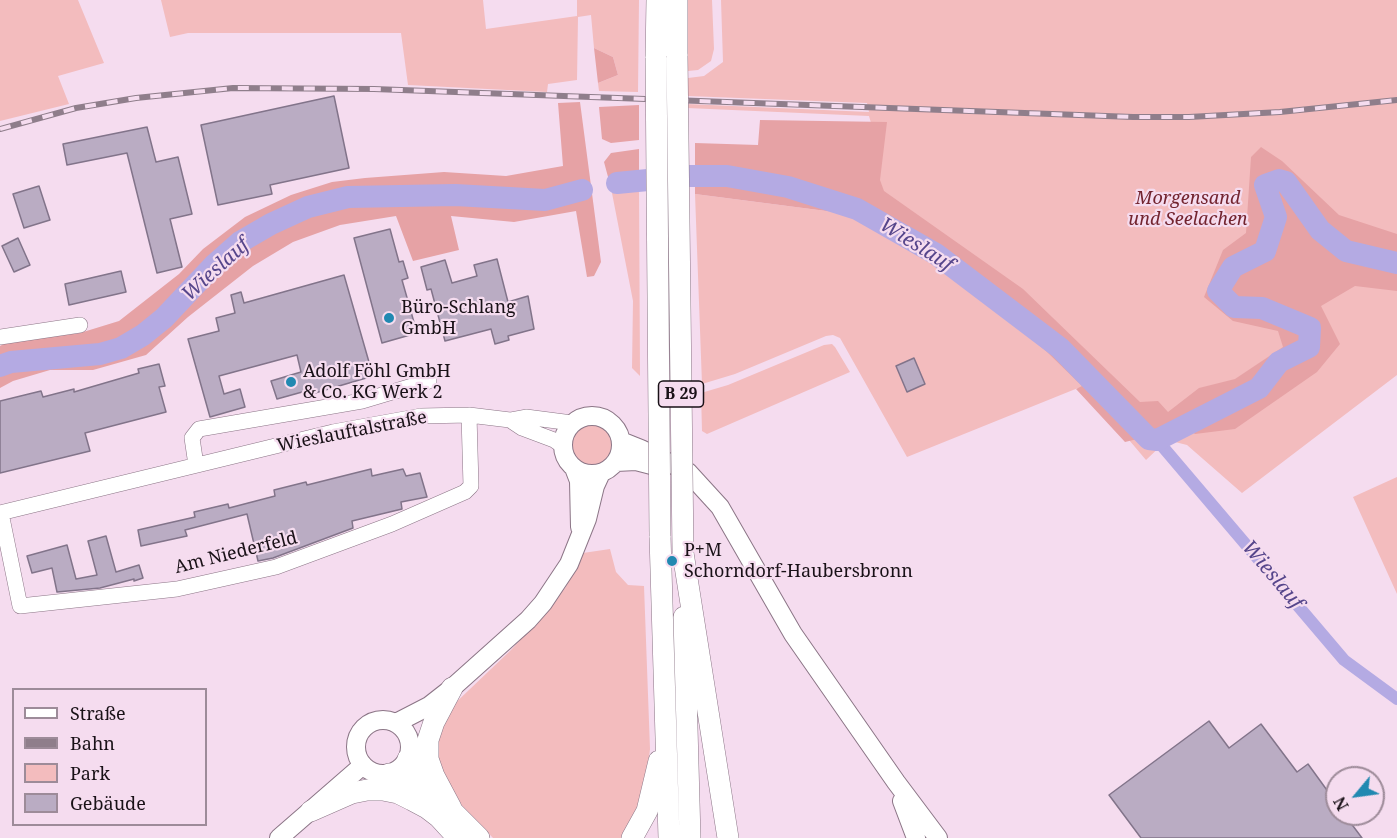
<!DOCTYPE html>
<meta charset="utf-8">
<style>
body{margin:0}
#map{position:relative;width:1397px;height:838px;overflow:hidden;background:#f5dcef;font-family:"Noto Serif",serif}
canvas{display:block}
.legend{position:absolute;left:12px;top:688px;width:195px;height:138px;box-sizing:border-box;background:#f5dcef;border:2px solid #9d8b99;margin:0;padding:8px 10px;list-style:none;font-size:18px;color:#191117}
.legend li{display:flex;align-items:center;gap:12px;height:30px}
.legend b{width:30px;border:2px solid #9d8b99}
.north{position:absolute;left:1325px;top:766px;width:60px;height:60px;box-sizing:border-box;background:#f5dcef;border:2px solid #9d8b99;border-radius:50%;rotate:241deg;font-size:16px;font-weight:700;line-height:24px;text-align:center;color:#191117}
.north::after{content:'';display:block;margin:auto;width:21px;height:27px;background:#2189b1;clip-path:polygon(50% 0,100% 100%,50% 72%,0 100%)}
</style>
<div id="map">
<canvas width="1397" height="838"></canvas>
<ul class="legend">
<li><b style="height:8px;background:#fff"></b>Straße</li>
<li><b style="height:8px;background:#8f7e8b"></b>Bahn</li>
<li><b style="height:16px;background:#f3bcbe"></b>Park</li>
<li><b style="height:16px;background:#baacc3"></b>Gebäude</li>
</ul>
<div class="north">N</div>
</div>
<script>
const ctx = document.querySelector('canvas').getContext('2d');
ctx.lineJoin = 'round';
function fill(path, color) { ctx.fillStyle = color; ctx.fill(path, 'evenodd'); }
const shape = rows => new Path2D(rows.map(r => 'M' + r).join(''));
function trace(path, color, width, dash) { ctx.strokeStyle = color; ctx.lineWidth = width; ctx.lineCap = dash ? 'butt' : 'round'; ctx.setLineDash(dash || []); ctx.stroke(path); }
function label(font, color, halo, rows, align = 'center') {
  ctx.font = font + ' "Noto Serif",serif'; ctx.lineWidth = 4.5; ctx.setLineDash([]); ctx.textBaseline = 'middle'; ctx.strokeStyle = halo; ctx.fillStyle = color; for (const [text, x, y, turn = 0] of rows) {
    ctx.save(); ctx.translate(x, y); ctx.rotate((+turn || 0) * Math.PI / 180); ctx.textAlign = isNaN(turn) ? turn : align; if (halo) ctx.strokeText(text, 0, 0); ctx.fillText(text, 0, 0); ctx.restore();
  }
}
const green = shape([
 [0,0,78,0,104,63,58,76,69,104,0,121],
 [161,0,483,0,486,29,577,16,577,0,639,0,638,92,599,91,598,83,618,75,613,57,594,48,591,15,578,17,577,80,548,84,547,92,408,85,401,33,188,33,170,37],
 [687,0,712,0,714,49,711,61,698,70,688,71],
 [721,0,1397,0,1397,375,1242,493,1187,445,1167,440,1146,460,1107,414,1078,388,907,457,840,338,833,335,826,336,735,374,702,384,695,194,834,212,873,225,871,123,869,116,687,108,687,104,869,112,867,103,688,96,688,78,704,76,723,62],
 [639,184,640,376,632,368,633,301,611,188],
 [832,344,835,347,850,372,707,434,702,431,701,393,728,385,824,345],
 '570 444a22 22 0 1 1 44 0a22 22 0 1 1-44 0Z',
 [1397,477,1397,594,1353,497],
 [610,549,616,572,628,585,644,586,650,749,644,798,623,838,493,838,451,794,437,773,433,739,449,709,511,650,542,616,565,588,583,553]
]);
const forest = shape([
 [594,48,613,57,618,75,598,83],
 [580,102,601,262,594,276,587,277,576,211,514,222,451,216,459,250,413,261,396,216,340,225,293,242,253,266,188,317,146,355,93,370,50,370,13,381,0,388,0,346,7,342,80,333,119,321,179,274,203,249,245,217,291,195,332,182,365,178,444,172,506,176,563,166,558,103],
 [639,105,639,140,611,143,602,139,599,107],
 [760,120,887,122,880,180,884,191,1023,289,1140,402,1158,401,1168,412,1199,388,1235,379,1283,347,1278,331,1233,321,1204,297,1223,250,1246,233,1251,157,1261,147,1282,161,1339,215,1397,234,1397,291,1355,286,1321,306,1340,344,1317,372,1235,429,1195,434,1180,422,1166,432,1125,442,1076,389,1082,386,1046,351,950,272,874,226,834,212,695,194,695,143,758,145],
 [639,149,639,184,611,188,604,162,611,153]
]);
const canal = shape([
 [1157,440,1344,660,1397,699]
]);
const river = shape([
 [617,183,689,176,727,176,788,187,857,209,936,254,1060,348,1149,439,1157,440,1259,388,1279,362,1309,347,1310,328,1262,308,1234,307,1218,291,1233,267,1265,251,1276,217,1265,185,1279,180,1286,182,1320,230,1346,251,1397,263],
 [0,366,11,362,100,354,121,348,143,335,164,318,214,265,240,242,271,224,308,207,348,197,455,195,545,200,582,190]
]);
const building = shape([
 [334,96,349,168,270,185,272,194,218,205,201,125,334,96],
 [147,127,156,162,178,157,192,214,170,219,182,267,157,273,127,153,67,165,63,144,147,127],
 [39,186,50,220,24,228,13,194,39,186],
 [390,229,399,262,403,261,408,278,402,280,417,333,382,343,354,238,390,229],
 [18,238,30,265,14,272,2,246,18,238],
 [497,259,508,302,528,296,534,329,508,336,509,340,495,344,491,329,445,341,431,289,427,290,421,267,445,260,452,283,477,276,474,265,497,259],
 [121,271,126,292,69,305,65,284,121,271],
 [344,275,373,376,315,393,313,389,277,399,271,381,301,372,297,355,219,376,224,394,240,389,245,407,210,417,188,339,219,331,216,318,235,313,231,295,241,292,244,303,344,275],
 [914,358,925,384,907,392,896,366,914,358],
 [159,364,165,386,159,387,166,412,85,433,90,451,0,473,0,401,41,391,43,397,74,389,74,392,139,373,138,369,159,364],
 [371,469,372,476,403,469,406,476,420,473,427,497,401,502,402,509,352,521,353,528,273,558,258,561,247,514,185,530,187,536,141,546,138,530,195,517,194,512,228,504,229,508,275,496,274,490,306,482,307,485,371,469],
 [106,536,116,572,139,565,143,578,134,581,134,579,100,588,57,592,52,568,32,573,27,556,67,545,76,579,97,575,88,541,106,536],
 [1209,721,1229,748,1261,724,1297,772,1308,764,1337,804,1337,814,1344,814,1362,838,1141,838,1109,795,1209,721]
]);
const minor = shape([
 [0,337,80,325],
 [510,420,522,428,554,440,563,446],
 [196,465,192,438,199,429,362,401,429,381],
 [0,513,333,432,421,416,469,415,510,420,526,417,572,423],
 [1,513,20,606,177,589,276,567,392,524,465,492,471,486,469,415]
]);
const major = shape([
 '563 445a29 29 0 1 1 58 0a29 29 0 1 1-58 0Z',
 [621,441,641,449,688,472,720,507,793,634,896,782,938,838],
 [616,462,636,461,663,468],
 [574,468,579,481,580,527],
 '356 747a27 27 0 1 1 54 0a27 27 0 1 1-54 0Z',
 [396,723,429,706,452,688,528,620,543,603,569,564,587,519,595,486,601,473],
 [902,801,916,838],
 [279,838,363,765]
]);
const highway = shape([
 [677,56,677,0],
 [656,58,657,0],
 [660,536,669,838],
 [683,553,728,838],
 [684,617,690,838],
 [408,759,421,780,479,838],
 [389,774,416,792,458,838],
 [451,808,434,776,428,759,428,740,434,722,452,688],
 [311,811,352,793,367,790,383,790,398,793,412,800,427,808,440,818],
 [632,838,647,811,659,761]
]);
const rail = shape([
 [0,129,76,108,136,98,233,88,374,89,1133,117,1189,117,1280,112,1397,100]
]);
const highwayBridge = shape([
 [677,56,683,553],
 [656,58,660,536]
]);
const markers = [
 [389,318,6,"#2189b1"],
 [291,382,6,"#2189b1"],
 [672,561,6,"#2189b1"]
];
const shields = [
 [681,394,45]
];
const shieldNames = [
 ["B 29",681,394]
];
const parkNames = [
 ["Morgensand",1188,199],
 ["und Seelachen",1188,220]
];
const poiNames = [
 ["Büro-Schlang",401,308],
 ["GmbH",401,329],
 ["Adolf Föhl GmbH",303,372],
 ["& Co. KG Werk 2",303,393],
 ["P+M",684,551],
 ["Schorndorf-Haubersbronn",684,572]
];
const streetNames = [
 ["Wieslauftalstraße",352,432,-11],
 ["Am Niederfeld",236,553,-14]
];
const waterNames = [
 ["Wieslauf",916,245,32],
 ["Wieslauf",216,270,-42],
 ["Wieslauf",1272,575,50]
];
fill(green, '#f3bcbe');
fill(forest, '#e6a2a5');
trace(canal, '#b4aae3', 12);
trace(river, '#b4aae3', 22);
fill(building, '#baacc3');
trace(building, '#82748a', 1.5);
trace(minor, '#8b7586', 16);
trace(major, '#8b7586', 20);
trace(highway, '#8b7586', 22);
trace(minor, '#fff', 15);
trace(major, '#fff', 18);
trace(highway, '#fff', 21);
trace(rail, '#8f7e8b', 6);
trace(rail, '#f5dcef', 4, [11]);
trace(highwayBridge, '#8b7586', 22, []);
trace(highwayBridge, '#fff', 21);
for (const [x, y, r, color] of markers) { const dot = new Path2D(); dot.arc(x, y, r, 0, 2 * Math.PI); ctx.fillStyle = color; ctx.fill(dot); trace(dot, '#f5dcef', 2); }
for (const [x, y, w] of shields) { const box = new Path2D(); box.roundRect(x - w / 2, y - 13, w, 26, 4.5); ctx.fillStyle = '#f5dcef'; ctx.fill(box); trace(box, '#191117', 1.5); }
label('bold 16px', '#191117', null, shieldNames);
label('italic 18px', '#73242f', '#f5dcef', parkNames);
label('18px', '#191117', '#f5dcef', poiNames, 'left');
label('18px', '#191117', '#f5dcef', streetNames);
label('italic 20px', '#56468b', '#f5dcef', waterNames);
</script>
